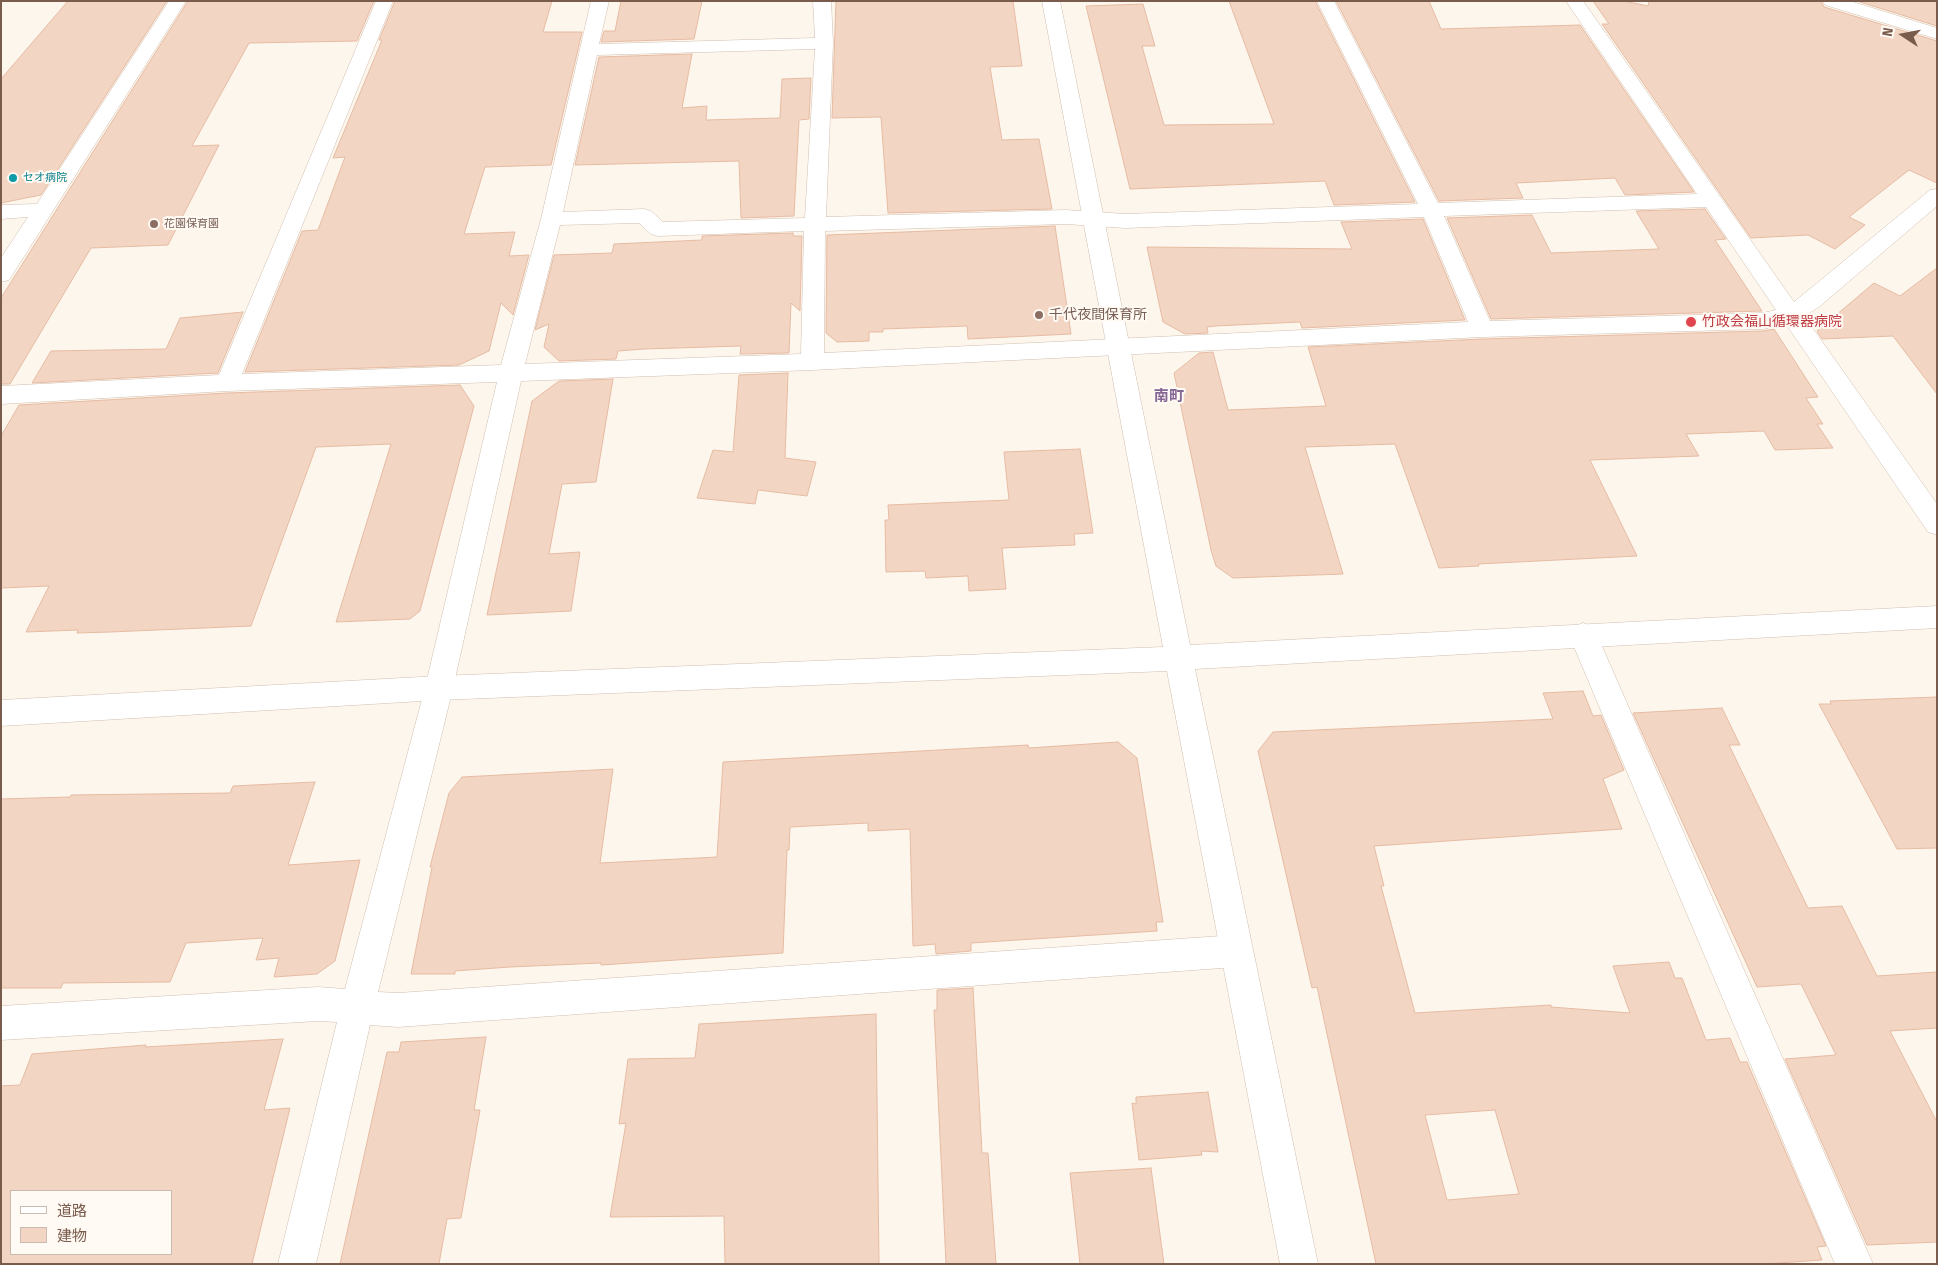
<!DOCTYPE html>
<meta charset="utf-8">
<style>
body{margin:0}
#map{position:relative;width:1938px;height:1265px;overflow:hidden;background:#fdf6ec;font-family:"Fira Sans Condensed","Noto Sans JP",sans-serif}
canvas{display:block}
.frame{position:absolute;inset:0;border:2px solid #7a5c4d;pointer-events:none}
.legend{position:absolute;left:10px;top:1190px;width:162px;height:65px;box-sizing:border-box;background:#fffaf3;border:1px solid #cabbb1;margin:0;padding:6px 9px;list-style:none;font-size:15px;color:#7a5c4d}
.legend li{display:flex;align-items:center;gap:10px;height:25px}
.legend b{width:25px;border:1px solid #cabbb1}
.north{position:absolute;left:1878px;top:10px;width:50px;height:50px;-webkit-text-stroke:4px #fffaf3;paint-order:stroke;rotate:281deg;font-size:14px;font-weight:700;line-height:20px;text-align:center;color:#7a5c4d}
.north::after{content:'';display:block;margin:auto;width:18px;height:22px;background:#7a5c4d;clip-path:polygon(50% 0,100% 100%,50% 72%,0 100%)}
</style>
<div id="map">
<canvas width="1938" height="1265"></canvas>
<div class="frame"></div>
<ul class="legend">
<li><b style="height:6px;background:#fff"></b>道路</li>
<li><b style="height:14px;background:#f3d5c3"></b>建物</li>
</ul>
<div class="north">N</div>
</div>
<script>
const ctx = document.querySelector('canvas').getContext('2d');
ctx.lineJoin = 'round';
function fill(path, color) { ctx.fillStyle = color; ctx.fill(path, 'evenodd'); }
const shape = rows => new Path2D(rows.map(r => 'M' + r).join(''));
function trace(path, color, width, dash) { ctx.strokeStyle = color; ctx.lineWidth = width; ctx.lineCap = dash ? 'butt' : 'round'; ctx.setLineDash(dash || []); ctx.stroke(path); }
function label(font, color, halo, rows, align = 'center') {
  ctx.font = font + ' "Fira Sans Condensed","Noto Sans JP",sans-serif'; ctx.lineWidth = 4; ctx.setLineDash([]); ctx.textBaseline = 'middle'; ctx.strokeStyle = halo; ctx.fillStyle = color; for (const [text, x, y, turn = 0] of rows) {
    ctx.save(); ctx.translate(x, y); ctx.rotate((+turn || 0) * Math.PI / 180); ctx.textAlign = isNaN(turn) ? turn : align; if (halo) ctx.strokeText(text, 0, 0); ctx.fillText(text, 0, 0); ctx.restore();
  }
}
const building = shape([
 [68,1,167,1,41,195,1,203,1,79,68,1],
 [188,1,374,1,357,41,249,43,192,146,219,145,168,245,91,248,10,384,1,384,1,298,188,1],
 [395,1,552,1,543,32,582,32,551,165,485,167,464,234,515,232,509,256,529,255,513,315,501,303,489,351,459,365,245,372,302,231,318,230,345,157,333,158,382,40,379,40,395,1],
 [621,1,702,1,694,39,601,42,604,31,615,31,621,1],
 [836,1,1013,1,1022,66,990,67,1002,140,1039,139,1052,209,888,213,881,117,832,118,836,1],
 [1229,1,1315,1,1415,202,1334,205,1325,181,1130,189,1086,6,1143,4,1155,46,1142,46,1164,125,1274,124,1229,1],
 [1336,1,1429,1,1441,29,1580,25,1694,192,1625,195,1615,178,1516,183,1523,198,1439,201,1336,1],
 [1593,1,1624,1,1648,6,1649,1,1821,1,1824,7,1937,41,1937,183,1909,170,1849,217,1865,225,1835,249,1808,235,1751,238,1602,24,1609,24,1593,1],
 [1857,1,1937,1,1937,26,1857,1],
 [692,54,682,108,707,106,706,120,780,118,782,79,811,78,809,119,799,120,794,216,741,218,739,161,575,165,599,57,692,54],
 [1705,209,1726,239,1715,240,1762,311,1491,319,1447,218,1532,215,1551,253,1659,249,1636,211,1705,209],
 [1423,219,1465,320,1302,328,1300,322,1215,326,1207,327,1208,333,1185,334,1163,322,1147,247,1352,249,1341,222,1423,219],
 [1055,226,1071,334,968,339,967,326,883,329,883,332,869,332,869,341,837,342,826,333,827,235,1055,226],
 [793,233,793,236,802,236,800,311,791,303,789,353,740,354,741,346,644,349,618,351,616,359,559,361,544,347,549,324,535,330,554,255,612,253,614,244,702,240,702,236,793,233],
 [1937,268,1937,394,1893,336,1822,339,1817,331,1874,283,1900,296,1937,268],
 [243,312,218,373,32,383,51,351,166,349,180,318,243,312],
 [1774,329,1818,397,1806,398,1823,424,1817,424,1833,448,1775,450,1764,431,1686,434,1699,456,1590,460,1637,556,1478,564,1479,566,1439,568,1395,444,1305,447,1343,574,1233,578,1216,566,1211,550,1174,373,1199,353,1213,352,1228,410,1326,406,1308,347,1482,339,1763,331,1774,329],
 [788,373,785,458,816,462,807,496,758,490,755,504,697,498,713,450,733,452,739,375,788,373],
 [613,379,596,482,562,484,549,554,580,552,571,611,487,615,532,401,559,381,613,379],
 [460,385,474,406,420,611,410,619,336,622,391,444,316,447,251,626,110,632,77,633,78,630,26,632,49,586,1,588,1,436,19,405,227,393,460,385],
 [1080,449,1093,533,1074,534,1075,545,1002,548,1006,589,969,591,968,576,926,578,925,571,886,572,885,520,889,520,888,505,1009,500,1004,452,1080,449],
 [1583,691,1593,716,1601,715,1624,770,1603,779,1622,829,1374,846,1384,886,1381,886,1415,1013,1551,1005,1551,1007,1630,1013,1613,966,1669,962,1675,978,1682,978,1706,1040,1730,1038,1740,1062,1747,1062,1826,1246,1817,1247,1822,1260,1764,1264,1376,1264,1317,987,1312,988,1258,751,1273,732,1553,719,1543,693,1583,691],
 [1495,1110,1519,1194,1447,1200,1425,1115,1495,1110],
 [1937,697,1937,848,1897,849,1819,704,1831,704,1830,701,1937,697],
 [1722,708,1740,745,1729,745,1808,908,1842,906,1877,976,1937,972,1937,1028,1890,1031,1937,1122,1937,1242,1867,1245,1785,1059,1836,1055,1801,984,1757,987,1633,713,1722,708],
 [1118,742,1137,758,1163,922,1156,922,1157,931,971,943,971,951,936,954,935,944,913,946,910,829,868,831,868,823,790,827,789,850,787,850,783,953,601,965,601,963,510,967,455,971,455,974,411,974,432,867,430,867,449,793,462,777,613,769,600,863,717,857,723,762,1028,745,1029,748,1118,742],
 [315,782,288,865,360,860,335,961,317,974,274,977,279,958,256,960,263,938,186,943,170,982,63,983,61,988,1,988,1,799,70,797,71,795,230,793,233,786,315,782],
 [973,988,982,1153,988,1153,996,1264,946,1264,934,1010,937,1010,937,990,973,988],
 [876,1014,879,1264,725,1264,724,1216,610,1217,626,1123,619,1124,628,1059,695,1058,699,1024,876,1014],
 [486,1037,474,1110,480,1110,461,1218,447,1219,439,1264,340,1264,387,1052,399,1052,401,1042,486,1037],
 [283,1039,264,1110,290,1108,252,1264,1,1264,1,1086,20,1085,32,1054,146,1045,145,1047,283,1039],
 [11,1191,171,1191,171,1254,11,1254,11,1191],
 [1208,1092,1218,1152,1201,1151,1202,1155,1139,1160,1132,1103,1136,1104,1136,1097,1208,1092],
 [1151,1168,1164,1264,1080,1264,1070,1173,1151,1168]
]);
const minor = shape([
 [169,1,186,1,9,280,1,282,1,258,28,217,1,219,1,205,37,204,169,1],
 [376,1,393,1,242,374,501,365,541,219,591,1,609,1,599,44,815,38,813,1,831,1,833,43,826,217,1066,210,1125,214,1418,204,1317,1,1334,1,1438,203,1697,194,1566,1,1583,1,1794,302,1930,190,1937,189,1937,206,1819,307,1804,316,1937,504,1937,535,1928,532,1786,324,1763,329,1482,337,812,370,521,381,453,688,378,992,398,993,1236,935,1248,939,1252,951,1248,963,1236,967,398,1027,370,1025,316,1264,278,1264,337,1022,318,1021,1,1040,1,1006,318,987,345,989,425,688,497,382,227,391,1,404,1,386,219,375,376,1],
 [815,49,805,218,663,222,651,211,644,209,563,212,597,55,815,49],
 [1706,207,1776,310,1763,313,1490,321,1444,216,1706,207],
 [1424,217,1468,322,824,353,825,231,1066,224,1125,228,1424,217],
 [639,223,651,234,658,236,804,231,801,354,525,364,560,225,639,223],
 [1823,1,1850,1,1937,28,1937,39,1825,5,1823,1],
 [1583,623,1593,627,1597,635,1873,1264,1835,1264,1569,635,1573,627,1583,623]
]);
const tertiary = shape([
 [1042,1,1060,1,1190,645,1937,606,1937,628,1195,669,1318,1264,1280,1264,1167,671,439,700,1,726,1,700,439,676,1163,647,1042,1]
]);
const markers = [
 [13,178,5,"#0f9aa8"],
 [154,224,5,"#8d6e63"],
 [1039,315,5,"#8d6e63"],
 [1691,322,6,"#e0444e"]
];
const farCulturenames = [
 ["セオ病院",23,178]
];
const farEducationnames = [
 ["花園保育園",164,224]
];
const educationNames = [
 ["千代夜間保育所",1049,315]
];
const healthNames = [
 ["竹政会福山循環器病院",1702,322]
];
const neighbourhoodNames = [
 ["南町",1169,397]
];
fill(building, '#f3d5c3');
trace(building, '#e6bba3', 1);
trace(minor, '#d1beb0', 1);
trace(tertiary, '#d1beb0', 1);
fill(minor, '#fff');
fill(tertiary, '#fff');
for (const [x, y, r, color] of markers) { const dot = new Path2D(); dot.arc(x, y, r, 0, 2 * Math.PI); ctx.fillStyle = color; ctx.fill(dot); trace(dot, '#fffaf3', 2); }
label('11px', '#0d838f', '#fffaf3', farCulturenames, 'left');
label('11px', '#785e54', '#fffaf3', farEducationnames, 'left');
label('14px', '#785e54', '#fffaf3', educationNames, 'left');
label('14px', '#be3a42', '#fffaf3', healthNames, 'left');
label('bold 15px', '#846695', '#fffaf3', neighbourhoodNames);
</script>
